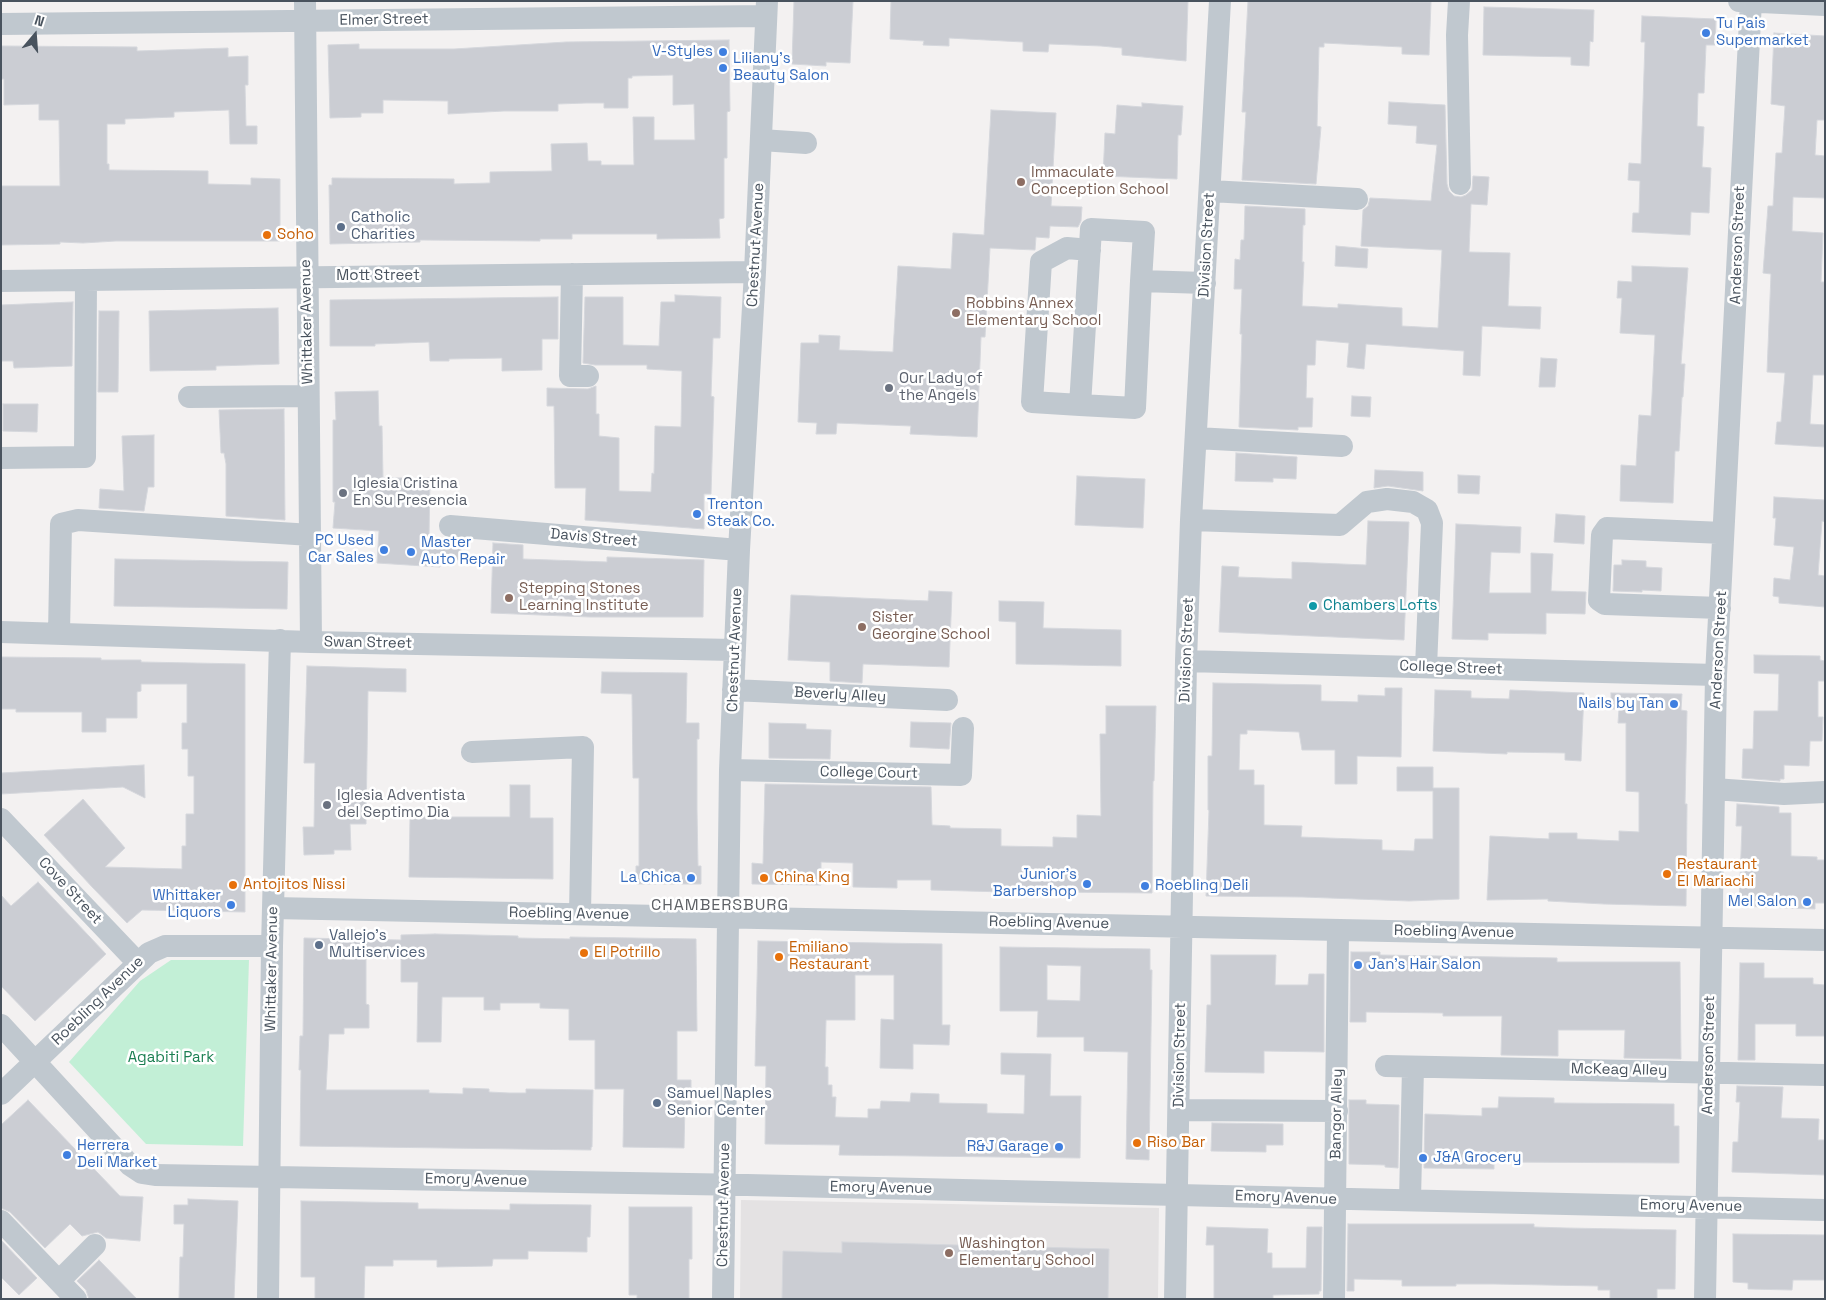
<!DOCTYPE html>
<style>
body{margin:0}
#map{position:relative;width:1826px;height:1300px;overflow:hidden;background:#f3f1f1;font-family:"Space Grotesk",sans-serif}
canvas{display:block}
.frame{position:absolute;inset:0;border:2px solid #49535e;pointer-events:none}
.north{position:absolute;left:10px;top:10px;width:50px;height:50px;-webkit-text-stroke:4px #fff;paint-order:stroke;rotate:18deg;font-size:14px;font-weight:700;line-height:20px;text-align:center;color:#49535e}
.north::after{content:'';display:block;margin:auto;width:18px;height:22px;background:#49535e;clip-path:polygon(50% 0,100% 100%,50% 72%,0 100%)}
</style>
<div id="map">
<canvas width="1826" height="1300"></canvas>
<div class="frame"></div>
<div class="north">N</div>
</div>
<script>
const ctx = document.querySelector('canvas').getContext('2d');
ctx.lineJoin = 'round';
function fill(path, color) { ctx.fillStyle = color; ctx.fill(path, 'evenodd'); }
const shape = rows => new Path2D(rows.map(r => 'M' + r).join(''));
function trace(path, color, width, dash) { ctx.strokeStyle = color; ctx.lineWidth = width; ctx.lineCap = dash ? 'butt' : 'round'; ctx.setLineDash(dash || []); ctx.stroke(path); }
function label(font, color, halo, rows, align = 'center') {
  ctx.font = font + ' "Space Grotesk",sans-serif'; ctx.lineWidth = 5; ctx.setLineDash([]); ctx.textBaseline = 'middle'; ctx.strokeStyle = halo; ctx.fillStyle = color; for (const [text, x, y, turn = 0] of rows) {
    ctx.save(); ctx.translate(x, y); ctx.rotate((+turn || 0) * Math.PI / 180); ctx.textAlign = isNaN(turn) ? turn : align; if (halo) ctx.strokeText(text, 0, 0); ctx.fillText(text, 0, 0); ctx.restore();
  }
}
const education = shape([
 [741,1200,1159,1208,1158,1299,740,1299]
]);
const green = shape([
 [171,960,249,960,243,1146,146,1144,69,1062,140,981]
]);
const building = shape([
 [794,1,853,1,850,63,826,62,826,66,792,64,794,1],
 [891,1,1188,1,1186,61,1122,55,1122,48,1101,46,1049,44,1048,52,1023,51,1023,42,949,38,949,46,923,45,924,41,890,39,891,1],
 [1248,1,1431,2,1429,55,1402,54,1402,47,1324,43,1324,47,1319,47,1317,126,1321,127,1316,184,1242,180,1246,112,1242,112,1248,1],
 [1484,7,1594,10,1593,42,1590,41,1589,66,1571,65,1571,57,1483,55,1484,7],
 [1642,16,1716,19,1715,45,1706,45,1704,93,1698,93,1697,126,1704,127,1702,167,1711,168,1709,213,1691,212,1690,235,1632,232,1633,213,1639,213,1640,181,1628,180,1629,163,1641,164,1645,42,1641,42,1642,16],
 [1774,33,1825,36,1825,120,1817,120,1815,155,1825,156,1825,198,1793,197,1792,231,1823,233,1821,282,1825,282,1825,375,1813,375,1810,424,1825,425,1825,447,1775,444,1777,422,1781,422,1785,373,1767,372,1771,274,1763,273,1768,206,1773,206,1776,153,1782,153,1785,106,1771,104,1774,33],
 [729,40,730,111,727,112,727,158,724,158,724,218,719,219,720,238,657,239,657,234,572,234,572,239,540,239,540,241,420,240,420,242,330,244,329,185,332,185,332,178,454,179,454,184,490,183,490,172,552,171,551,144,587,143,588,161,601,161,601,165,634,165,633,117,654,117,654,140,695,140,694,104,673,105,673,75,632,76,632,78,628,78,628,108,604,108,604,103,586,103,558,104,558,111,504,111,448,114,448,101,383,100,383,113,361,113,361,117,330,118,328,45,359,44,359,49,454,49,566,42,729,40],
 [1,46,137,47,137,51,228,48,228,57,248,56,248,85,245,85,246,126,257,126,257,144,230,144,229,110,174,112,174,117,125,119,125,124,107,124,107,164,109,164,109,170,208,171,208,184,251,185,251,178,280,179,280,241,116,241,83,243,60,242,60,244,1,245,1,186,60,186,59,120,39,120,39,104,4,105,4,79,1,79,1,46],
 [1389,102,1445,105,1447,184,1449,191,1454,196,1461,197,1466,195,1472,190,1473,176,1489,177,1487,205,1471,204,1469,252,1510,253,1508,306,1541,307,1540,329,1482,326,1480,376,1463,375,1464,351,1366,344,1364,369,1347,367,1349,343,1316,340,1315,365,1307,365,1306,398,1313,398,1312,427,1298,427,1298,430,1239,427,1242,334,1240,334,1242,289,1234,289,1235,259,1240,260,1241,240,1244,240,1245,206,1305,209,1305,225,1303,225,1302,262,1304,262,1302,306,1338,308,1338,304,1402,308,1402,326,1438,328,1442,250,1361,246,1363,210,1368,206,1370,198,1431,201,1437,145,1416,143,1417,126,1388,124,1389,102],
 [1142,103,1183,106,1181,135,1178,135,1177,179,1103,176,1105,133,1115,134,1117,105,1142,107,1142,103],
 [991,110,1056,113,1051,206,1082,207,1081,221,1078,227,1050,226,1049,238,1036,237,1035,250,990,248,985,337,981,337,977,437,910,434,911,426,837,423,836,434,816,434,817,423,798,422,801,343,819,343,819,335,840,336,839,350,893,352,898,266,951,269,953,233,984,235,991,110],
 [1336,246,1368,249,1367,268,1335,266,1336,246],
 [1632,266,1688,268,1681,364,1685,364,1683,397,1682,397,1679,451,1675,451,1673,503,1620,501,1621,465,1636,466,1639,415,1651,416,1655,335,1620,333,1622,298,1617,298,1618,281,1632,282,1632,266],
 [675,295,721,297,720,338,713,338,711,396,714,397,711,494,704,494,704,529,585,520,586,488,555,488,554,406,547,406,547,388,588,389,596,386,596,414,599,414,599,436,619,438,619,491,651,492,652,473,654,474,655,426,681,427,682,371,647,369,647,365,595,365,583,363,585,297,623,297,623,345,659,346,661,302,675,302,675,295],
 [558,297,558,339,542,339,542,370,502,371,502,358,449,359,449,361,430,361,429,342,375,344,375,346,330,346,330,300,558,297],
 [73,302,72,366,14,368,13,361,1,361,1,305,73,302],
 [278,308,279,364,216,366,216,370,150,371,149,311,278,308],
 [99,311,119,311,118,392,98,392,99,311],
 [1541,358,1557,359,1555,387,1539,387,1541,358],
 [378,391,379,426,382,426,383,478,430,478,429,538,462,540,460,560,440,559,440,567,377,563,379,531,333,528,335,502,333,502,333,420,336,420,335,392,378,391],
 [1352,396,1371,397,1370,417,1351,416,1352,396],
 [3,404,38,404,37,432,3,431,3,404],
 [284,409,285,520,226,516,226,464,224,453,221,453,219,410,284,409],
 [154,435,154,487,148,487,144,511,99,508,100,489,124,491,122,436,154,435],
 [1236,453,1297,457,1296,479,1273,478,1273,482,1235,481,1236,453],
 [1375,470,1423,472,1423,491,1388,486,1374,488,1375,470],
 [1458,475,1480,476,1479,494,1458,493,1458,475],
 [1077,476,1145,479,1143,528,1075,525,1077,476],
 [1774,497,1825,500,1825,522,1822,521,1818,575,1825,576,1825,607,1779,603,1779,597,1773,596,1774,578,1790,580,1794,547,1774,545,1776,518,1773,518,1774,497],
 [1556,514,1585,516,1584,544,1554,542,1556,514],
 [1368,521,1409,522,1404,640,1219,632,1222,566,1239,567,1238,577,1292,579,1292,562,1366,565,1368,521],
 [1456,524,1521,527,1520,553,1491,552,1489,593,1531,593,1531,553,1553,554,1551,591,1586,592,1585,614,1546,613,1546,634,1488,633,1488,640,1452,639,1456,524],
 [493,543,523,545,523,559,607,562,607,557,704,560,703,617,590,617,491,613,493,543],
 [115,559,288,562,287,609,114,606,115,559],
 [1622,560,1646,561,1646,567,1662,568,1661,591,1642,590,1642,592,1613,591,1614,565,1622,565,1622,560],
 [929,591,952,592,949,667,863,664,862,683,830,681,830,662,788,660,791,595,928,601,929,591],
 [999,601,1044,602,1043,628,1121,630,1121,666,1016,664,1016,622,999,621,999,601],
 [1754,655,1820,656,1820,660,1825,661,1825,681,1818,681,1818,717,1823,717,1822,741,1810,741,1809,766,1784,765,1784,779,1780,779,1780,781,1742,778,1743,749,1753,749,1754,711,1778,711,1779,674,1754,673,1754,655],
 [1,657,101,658,101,660,141,660,141,662,245,664,245,912,142,910,127,923,93,888,44,835,83,799,125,848,105,867,182,869,182,846,186,846,186,814,194,814,194,776,188,776,188,749,182,749,182,723,187,723,187,684,141,684,141,691,137,692,137,718,106,718,106,732,82,732,82,712,16,712,16,709,1,709,1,657],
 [307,666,406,669,406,692,368,691,366,824,350,824,351,850,334,850,334,854,304,855,303,827,314,827,315,763,304,763,307,666],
 [602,672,687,673,686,723,699,723,699,739,697,739,697,810,698,866,701,866,701,884,636,884,636,866,639,866,639,778,633,778,632,694,601,693,602,672],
 [1213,683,1321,685,1321,701,1358,702,1358,695,1385,696,1385,688,1402,688,1401,757,1357,756,1357,784,1335,784,1335,750,1302,750,1299,732,1247,730,1247,734,1240,734,1239,770,1254,770,1254,785,1264,785,1264,825,1302,826,1301,837,1382,840,1382,850,1414,851,1415,839,1433,839,1433,791,1397,791,1397,767,1433,767,1433,788,1459,788,1459,899,1409,901,1303,897,1206,896,1209,810,1208,810,1208,756,1212,756,1213,683],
 [1435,690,1471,691,1471,698,1509,699,1510,690,1584,693,1581,761,1565,760,1565,753,1507,752,1507,754,1433,751,1435,690],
 [1611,693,1682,694,1681,710,1687,711,1685,804,1687,804,1686,906,1604,904,1548,901,1548,899,1487,900,1490,836,1549,839,1549,833,1577,833,1577,839,1619,841,1619,831,1639,832,1639,792,1626,791,1626,723,1618,723,1619,709,1611,709,1611,693],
 [1106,706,1156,706,1154,781,1153,781,1152,893,1053,892,1053,891,1005,890,1005,892,931,890,931,880,897,880,897,888,853,887,853,863,821,862,821,885,752,884,752,863,763,864,765,784,931,787,932,825,950,826,950,828,1001,829,1001,846,1053,847,1053,837,1077,838,1077,815,1101,816,1100,734,1106,734,1106,706],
 [911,722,951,723,949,749,910,747,911,722],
 [769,723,806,724,806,729,831,730,830,759,769,758,769,723],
 [144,765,145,798,123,787,1,794,1,773,144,765],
 [510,785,530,785,530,818,553,818,553,879,409,877,410,817,510,817,510,785],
 [1737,804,1779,807,1779,813,1791,813,1791,856,1817,857,1817,860,1825,860,1825,903,1815,903,1815,909,1739,906,1742,826,1736,826,1737,804],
 [38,882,106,954,35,1021,1,986,1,895,11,906,38,882],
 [435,934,518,936,518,938,570,939,570,937,696,939,697,1031,677,1031,677,1080,691,1080,691,1105,685,1105,684,1148,623,1147,624,1089,595,1089,595,1040,569,1040,569,1009,540,1008,540,1003,500,1003,500,1010,484,1010,484,997,442,997,441,1042,417,1042,418,982,401,982,401,958,366,957,366,1004,369,1005,369,1028,344,1028,344,1034,329,1034,326,1090,429,1090,429,1093,463,1094,463,1088,489,1089,489,1092,509,1093,526,1093,526,1089,593,1090,592,1147,591,1147,591,1150,300,1146,301,1070,299,1070,300,1036,303,1036,304,938,401,940,401,935,435,934],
 [758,941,942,944,942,1025,950,1025,949,1045,913,1044,913,1069,880,1068,881,1019,894,1020,894,975,855,975,855,1020,826,1020,825,1067,828,1067,828,1085,832,1085,832,1097,836,1097,835,1117,868,1118,868,1109,880,1109,881,1101,910,1102,911,1093,939,1094,939,1103,987,1104,987,1113,1024,1114,1025,1075,1001,1074,1001,1053,1051,1054,1050,1096,1081,1096,1080,1158,839,1155,840,1145,765,1144,766,1066,755,1066,758,941],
 [1000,947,1150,949,1150,970,1152,970,1149,1160,1126,1159,1128,1052,1084,1051,1084,1037,1037,1037,1038,1011,1000,1011,1000,947],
 [1047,965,1081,966,1080,1001,1047,1000,1047,965],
 [1351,952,1380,952,1380,955,1557,958,1557,962,1680,962,1681,1059,1624,1058,1625,1030,1558,1030,1558,1056,1501,1055,1502,1016,1443,1016,1443,1013,1366,1012,1366,1022,1350,1022,1351,952],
 [1211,955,1276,955,1275,985,1308,985,1309,974,1324,974,1324,1052,1264,1051,1264,1073,1205,1072,1207,1005,1211,1005,1211,955],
 [1740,963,1764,963,1764,978,1813,978,1813,984,1825,985,1825,1036,1796,1036,1796,1024,1755,1024,1755,1060,1738,1060,1740,963],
 [1737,1086,1783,1087,1781,1118,1819,1119,1818,1140,1825,1140,1825,1175,1732,1172,1733,1142,1738,1142,1740,1102,1736,1102,1737,1086],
 [1499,1097,1554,1098,1554,1103,1674,1104,1674,1126,1679,1126,1679,1163,1494,1162,1494,1169,1424,1168,1425,1114,1482,1116,1482,1108,1498,1108,1499,1097],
 [28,1100,120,1196,143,1197,140,1241,106,1238,98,1232,82,1236,70,1224,45,1248,10,1212,1,1208,1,1125,28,1100],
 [1349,1100,1366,1100,1366,1104,1399,1105,1398,1168,1385,1167,1385,1165,1349,1164,1349,1100],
 [1212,1123,1283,1124,1283,1145,1266,1145,1266,1152,1211,1151,1212,1123],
 [188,1199,238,1201,234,1299,179,1299,180,1257,183,1257,184,1224,174,1224,174,1205,188,1205,188,1199],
 [301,1201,418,1203,418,1209,433,1209,510,1210,510,1204,591,1205,590,1237,587,1237,587,1252,528,1251,528,1259,493,1259,492,1266,437,1267,437,1260,393,1260,393,1266,365,1266,364,1299,315,1299,315,1277,301,1277,301,1201],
 [629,1207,692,1207,692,1259,689,1259,689,1299,637,1299,637,1295,629,1295,629,1207],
 [1348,1224,1534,1224,1534,1227,1566,1228,1676,1230,1675,1289,1657,1289,1657,1299,1610,1299,1610,1290,1598,1290,1598,1286,1494,1284,1456,1284,1456,1286,1402,1286,1402,1280,1354,1279,1354,1291,1347,1291,1348,1224],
 [1207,1227,1268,1229,1267,1253,1272,1253,1272,1268,1306,1268,1307,1227,1322,1227,1321,1291,1319,1291,1319,1294,1273,1295,1273,1299,1214,1299,1214,1245,1206,1245,1207,1227],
 [1733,1234,1825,1235,1825,1280,1793,1280,1792,1290,1748,1289,1748,1283,1733,1282,1733,1234],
 [1,1240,37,1278,19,1295,1,1277,1,1240],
 [842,1242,1109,1249,1108,1299,782,1299,783,1251,842,1253,842,1242],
 [99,1260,137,1299,89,1299,86,1290,77,1281,99,1260]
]);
const minor = shape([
 [305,1,311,642],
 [1459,1,1457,35,1460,184],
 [1739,1,1825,5],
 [1,24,766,16],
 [761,140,806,143],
 [1210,191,1357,199],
 [572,274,570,376,588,376],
 [1,281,755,272],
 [1141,281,1144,232,1091,229,1080,405,1135,408,1141,281,1205,283],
 [189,397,308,396],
 [1080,405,1032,402,1041,262,1067,248,1090,250],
 [1196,438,1342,446],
 [1,458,85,457,86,280],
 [1191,520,1340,525,1367,502,1387,499,1413,502,1427,510,1432,523,1426,667],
 [450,526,739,550],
 [1720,608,1605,604,1599,600,1602,535,1607,528,1723,533],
 [1,632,311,642,735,650],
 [59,634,61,524,78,520,311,535],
 [1186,661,1716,675],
 [733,690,947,700],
 [472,752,583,747,580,914],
 [730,770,961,775,963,728],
 [1714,789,1784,794,1825,792],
 [1,819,138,963],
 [273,908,1825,940],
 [1,1025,130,1165,142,1173,155,1175,747,1185,1825,1210],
 [1386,1066,1825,1075],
 [1,1094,149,953,165,946,272,946],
 [1179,1110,1337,1111],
 [1410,1200,1413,1067],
 [1,1221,76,1299],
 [59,1281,95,1245],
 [268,1299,272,946,280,640],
 [723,1299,730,770,739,550,755,272,767,1],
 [1175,1299,1186,661,1191,520,1220,1],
 [1334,1299,1338,930],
 [1705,1299,1716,675,1751,1]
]);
const markers = [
 [1706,33,5,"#3f7fe0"],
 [723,52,5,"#3f7fe0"],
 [723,68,5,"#3f7fe0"],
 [1021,182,5,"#8d6e63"],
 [341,227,5,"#5c6f8a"],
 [267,235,5,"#e8710a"],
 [956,313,5,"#8d6e63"],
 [889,388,5,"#6b7280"],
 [343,493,5,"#6b7280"],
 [697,514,5,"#3f7fe0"],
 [384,550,5,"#3f7fe0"],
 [411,552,5,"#3f7fe0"],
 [509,598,5,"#8d6e63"],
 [1313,606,5,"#0f9aa8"],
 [862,627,5,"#8d6e63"],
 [1674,704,5,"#3f7fe0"],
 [327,805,5,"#6b7280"],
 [1667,874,5,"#e8710a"],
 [691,878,5,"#3f7fe0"],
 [764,878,5,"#e8710a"],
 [1087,884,5,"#3f7fe0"],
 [233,885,5,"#e8710a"],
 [1145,886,5,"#3f7fe0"],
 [1807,902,5,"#3f7fe0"],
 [231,905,5,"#3f7fe0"],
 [319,945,5,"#5c6f8a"],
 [584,953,5,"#e8710a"],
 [779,957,5,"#e8710a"],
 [1358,965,5,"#3f7fe0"],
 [657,1103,5,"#5c6f8a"],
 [1137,1143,5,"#e8710a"],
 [1059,1147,5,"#3f7fe0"],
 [67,1155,5,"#3f7fe0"],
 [1423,1158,5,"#3f7fe0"],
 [949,1253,5,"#8d6e63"]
];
const streetNames = [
 ["Elmer Street",384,20,-1],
 ["Chestnut Avenue",756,245,-87],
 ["Division Street",1207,245,-87],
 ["Anderson Street",1738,245,-88],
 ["Mott Street",378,276],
 ["Whittaker Avenue",307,322,-91],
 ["Davis Street",594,538,5],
 ["Swan Street",368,643,1],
 ["Chestnut Avenue",735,650,-88],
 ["Division Street",1187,650,-88],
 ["Anderson Street",1719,650,-87],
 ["College Street",1451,668,2],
 ["Beverly Alley",840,695,3],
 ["College Court",869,773,1],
 ["Cove Street",70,891,47],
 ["Roebling Avenue",569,914,1],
 ["Roebling Avenue",1049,923,1],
 ["Roebling Avenue",1454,932,1],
 ["Whittaker Avenue",272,969,-89],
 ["Roebling Avenue",98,1001,-44],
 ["Division Street",1180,1055,-89],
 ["Anderson Street",1709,1055,-89],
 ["McKeag Alley",1619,1070,1],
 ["Bangor Alley",1337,1114,-89],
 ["Emory Avenue",476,1180,1],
 ["Emory Avenue",881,1188,1],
 ["Emory Avenue",1286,1198,2],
 ["Chestnut Avenue",724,1205,-89],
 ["Emory Avenue",1691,1206,1]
];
const shopNames = [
 ["Tu Pais",1716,24],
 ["Supermarket",1716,41],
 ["V-Styles",713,52,"right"],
 ["Liliany's",733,59],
 ["Beauty Salon",733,76],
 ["Trenton",707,505],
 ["Steak Co.",707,522],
 ["PC Used",374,541,"right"],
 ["Car Sales",374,558,"right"],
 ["Master",421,543],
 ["Auto Repair",421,560],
 ["Nails by Tan",1664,704,"right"],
 ["Junior's",1077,875,"right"],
 ["Barbershop",1077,892,"right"],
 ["La Chica",681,878,"right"],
 ["Roebling Deli",1155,886],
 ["Whittaker",221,896,"right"],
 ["Liquors",221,913,"right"],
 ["Mel Salon",1797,902,"right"],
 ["Jan's Hair Salon",1368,965],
 ["Herrera",77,1146],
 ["Deli Market",77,1163],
 ["R&J Garage",1049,1147,"right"],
 ["J&A Grocery",1433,1158]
];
const educationNames = [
 ["Immaculate",1031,173],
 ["Conception School",1031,190],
 ["Robbins Annex",966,304],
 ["Elementary School",966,321],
 ["Stepping Stones",519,589],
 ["Learning Institute",519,606],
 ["Sister",872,618],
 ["Georgine School",872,635],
 ["Washington",959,1244],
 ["Elementary School",959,1261]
];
const serviceNames = [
 ["Catholic",351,218],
 ["Charities",351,235],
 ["Vallejo's",329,936],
 ["Multiservices",329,953],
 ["Samuel Naples",667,1094],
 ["Senior Center",667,1111]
];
const foodNames = [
 ["Soho",277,235],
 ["Restaurant",1677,865],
 ["El Mariachi",1677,882],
 ["China King",774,878],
 ["Antojitos Nissi",243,885],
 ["Emiliano",789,948],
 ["Restaurant",789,965],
 ["El Potrillo",594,953],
 ["Riso Bar",1147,1143]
];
const worshipNames = [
 ["Our Lady of",899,379],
 ["the Angels",899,396],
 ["Iglesia Cristina",353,484],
 ["En Su Presencia",353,501],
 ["Iglesia Adventista",337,796],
 ["del Septimo Dia",337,813]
];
const cultureNames = [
 ["Chambers Lofts",1323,606]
];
const parkNames = [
 ["Agabiti Park",171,1058]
];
const neighbourhoodNames = [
 ["CHAMBERSBURG",720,906]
];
fill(education, '#e4e2e3');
fill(green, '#c2efd6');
fill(building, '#cbcdd3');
trace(building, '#d5d7dc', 1);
trace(minor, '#c0c8cf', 22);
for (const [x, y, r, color] of markers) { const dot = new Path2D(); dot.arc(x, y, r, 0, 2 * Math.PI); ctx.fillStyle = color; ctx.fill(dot); trace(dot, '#fff', 2); }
label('15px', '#49535e', '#fff', streetNames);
label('15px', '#366cbe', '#fff', shopNames, 'left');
label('15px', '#785e54', '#fff', educationNames, 'left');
label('15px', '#4e5e75', '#fff', serviceNames, 'left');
label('15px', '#c56008', '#fff', foodNames, 'left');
label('15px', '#5b616d', '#fff', worshipNames, 'left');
label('15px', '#0d838f', '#fff', cultureNames, 'left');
label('15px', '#1b7f52', '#fff', parkNames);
ctx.letterSpacing = '1px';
label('16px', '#5e6166', '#fff', neighbourhoodNames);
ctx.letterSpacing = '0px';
</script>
